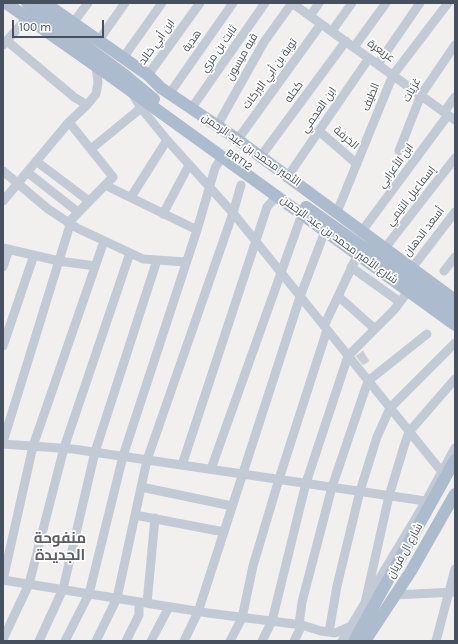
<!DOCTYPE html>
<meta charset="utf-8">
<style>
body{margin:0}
#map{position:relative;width:458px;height:644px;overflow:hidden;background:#f2efef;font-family:Karla,sans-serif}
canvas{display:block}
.frame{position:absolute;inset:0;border:4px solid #46505e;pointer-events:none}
.scale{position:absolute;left:12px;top:20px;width:92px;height:18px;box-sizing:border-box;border:2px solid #46505e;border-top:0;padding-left:5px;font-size:12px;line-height:14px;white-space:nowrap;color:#46505e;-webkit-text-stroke:3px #fff;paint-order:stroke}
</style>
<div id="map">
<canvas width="458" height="644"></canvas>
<div class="frame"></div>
<div class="scale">100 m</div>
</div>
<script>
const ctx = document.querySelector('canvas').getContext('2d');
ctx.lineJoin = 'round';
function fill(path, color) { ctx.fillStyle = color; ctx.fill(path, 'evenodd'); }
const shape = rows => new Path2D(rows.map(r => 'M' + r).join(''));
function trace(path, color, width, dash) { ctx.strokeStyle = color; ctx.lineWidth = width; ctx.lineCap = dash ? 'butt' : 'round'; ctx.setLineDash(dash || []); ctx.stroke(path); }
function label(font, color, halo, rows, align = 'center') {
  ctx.font = font + ' Karla,Cairo,sans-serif'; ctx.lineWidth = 3.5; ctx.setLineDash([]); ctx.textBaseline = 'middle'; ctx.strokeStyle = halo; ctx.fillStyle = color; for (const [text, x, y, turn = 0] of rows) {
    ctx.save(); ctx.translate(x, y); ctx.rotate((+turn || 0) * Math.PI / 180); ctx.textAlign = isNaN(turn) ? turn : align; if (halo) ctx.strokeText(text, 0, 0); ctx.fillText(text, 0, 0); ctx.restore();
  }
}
const building = shape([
 [363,351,369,361,363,365,356,356,363,351]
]);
const minor = shape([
 [292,3,455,120],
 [310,16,319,3],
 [73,23,88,3],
 [332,31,352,3],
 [99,40,125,3],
 [7,41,74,97,87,105],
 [3,45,27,18],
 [354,47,386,3],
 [123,58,162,3],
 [378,64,420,3],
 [148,75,200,3],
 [170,93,233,3],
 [133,95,141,108,167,140,233,213,446,477],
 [191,109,265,3],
 [444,112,455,97],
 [217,126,264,42,292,3],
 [319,131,357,164],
 [238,139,321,24],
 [91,149,141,108],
 [399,151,421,95,455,45],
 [261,156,346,41],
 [36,161,89,201],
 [3,171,48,209,77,228,143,259,186,262],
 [27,172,78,212],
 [288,176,369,58],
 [105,185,197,230],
 [131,197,167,140],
 [3,201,69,122,87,105,96,94,98,83,96,66],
 [337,212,393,75,448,3],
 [163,214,189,165],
 [68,223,113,177,69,122],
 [362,231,448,115],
 [3,248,59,261,95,266],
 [385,248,455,158],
 [3,267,9,249],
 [351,267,400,302],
 [412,268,455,212],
 [444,271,455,257],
 [338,296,375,329],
 [324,326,358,254],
 [3,346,34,255],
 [3,442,70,225],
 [3,444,73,449,432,502],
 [182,465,267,207,277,196],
 [211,469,302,214],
 [141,487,232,506],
 [135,515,224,532],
 [3,580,208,613,302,625,321,631,335,633,351,626],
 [3,580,33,446,104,241],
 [394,595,455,592],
 [147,603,155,518],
 [365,603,389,496,405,443,409,432,455,379],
 [299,625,302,602,332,487,368,381,427,334],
 [329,632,337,586,360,491,377,437,390,408,455,343],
 [3,639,29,584,64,448,130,253],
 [39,641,63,589,95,452,157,260],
 [65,641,89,594,123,456,197,230,215,168,222,157],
 [96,641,117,598,147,460,233,213,241,185],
 [126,641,139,615,139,602],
 [151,641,169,607],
 [184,641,198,612,300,297,325,231],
 [230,641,242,618,253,566,279,479,327,330],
 [262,641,272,621,306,483,348,356,394,310,409,290],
 [294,641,302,625],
 [342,641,426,501,455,448],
 [436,641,455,569]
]);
const major = shape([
 [6,3,113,78,455,325],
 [27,3,125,75,154,99],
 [45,3,148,75,161,88,234,137,455,300],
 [306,207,455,312],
 [354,641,455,460],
 [365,641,411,571,455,494]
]);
const streetNames = [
 ["هدية",192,41,-55],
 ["ابن أبي خالد",157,42,-54],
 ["ثابت بن مري",219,49,-55],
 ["عريعرة",381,51,35],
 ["قبه ميسون",242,57,-60],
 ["توبة بن أبي البركات",270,74,-54],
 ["غزيات",412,90,-62],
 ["كحله",294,92,-54],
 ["الطيف",371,97,-68],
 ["ابن العجمي",319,110,-55],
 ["الخرفة",346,138,41],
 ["الأمير محمد بن عبد الرحمن",251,150,35],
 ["BRT12",239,160,35],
 ["ابن الأعرابي",396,166,-54],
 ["إسماعيل التيمي",411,196,-52],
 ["أسعد الدهان",424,232,-52],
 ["شارع الأمير محمد بن عبد الرحمن",339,240,36],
 ["شارع ال فريان",405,551,-61]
];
const districtNames = [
 ["منفوحة",60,539],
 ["الجديدة",60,556]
];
fill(building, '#cbcdd5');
trace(building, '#d3d4db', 1);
trace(minor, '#c2cad5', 9);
trace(major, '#adbbcf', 12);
label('11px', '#46505e', '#fff', streetNames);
label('bold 15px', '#5b5e65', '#fff', districtNames);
</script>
